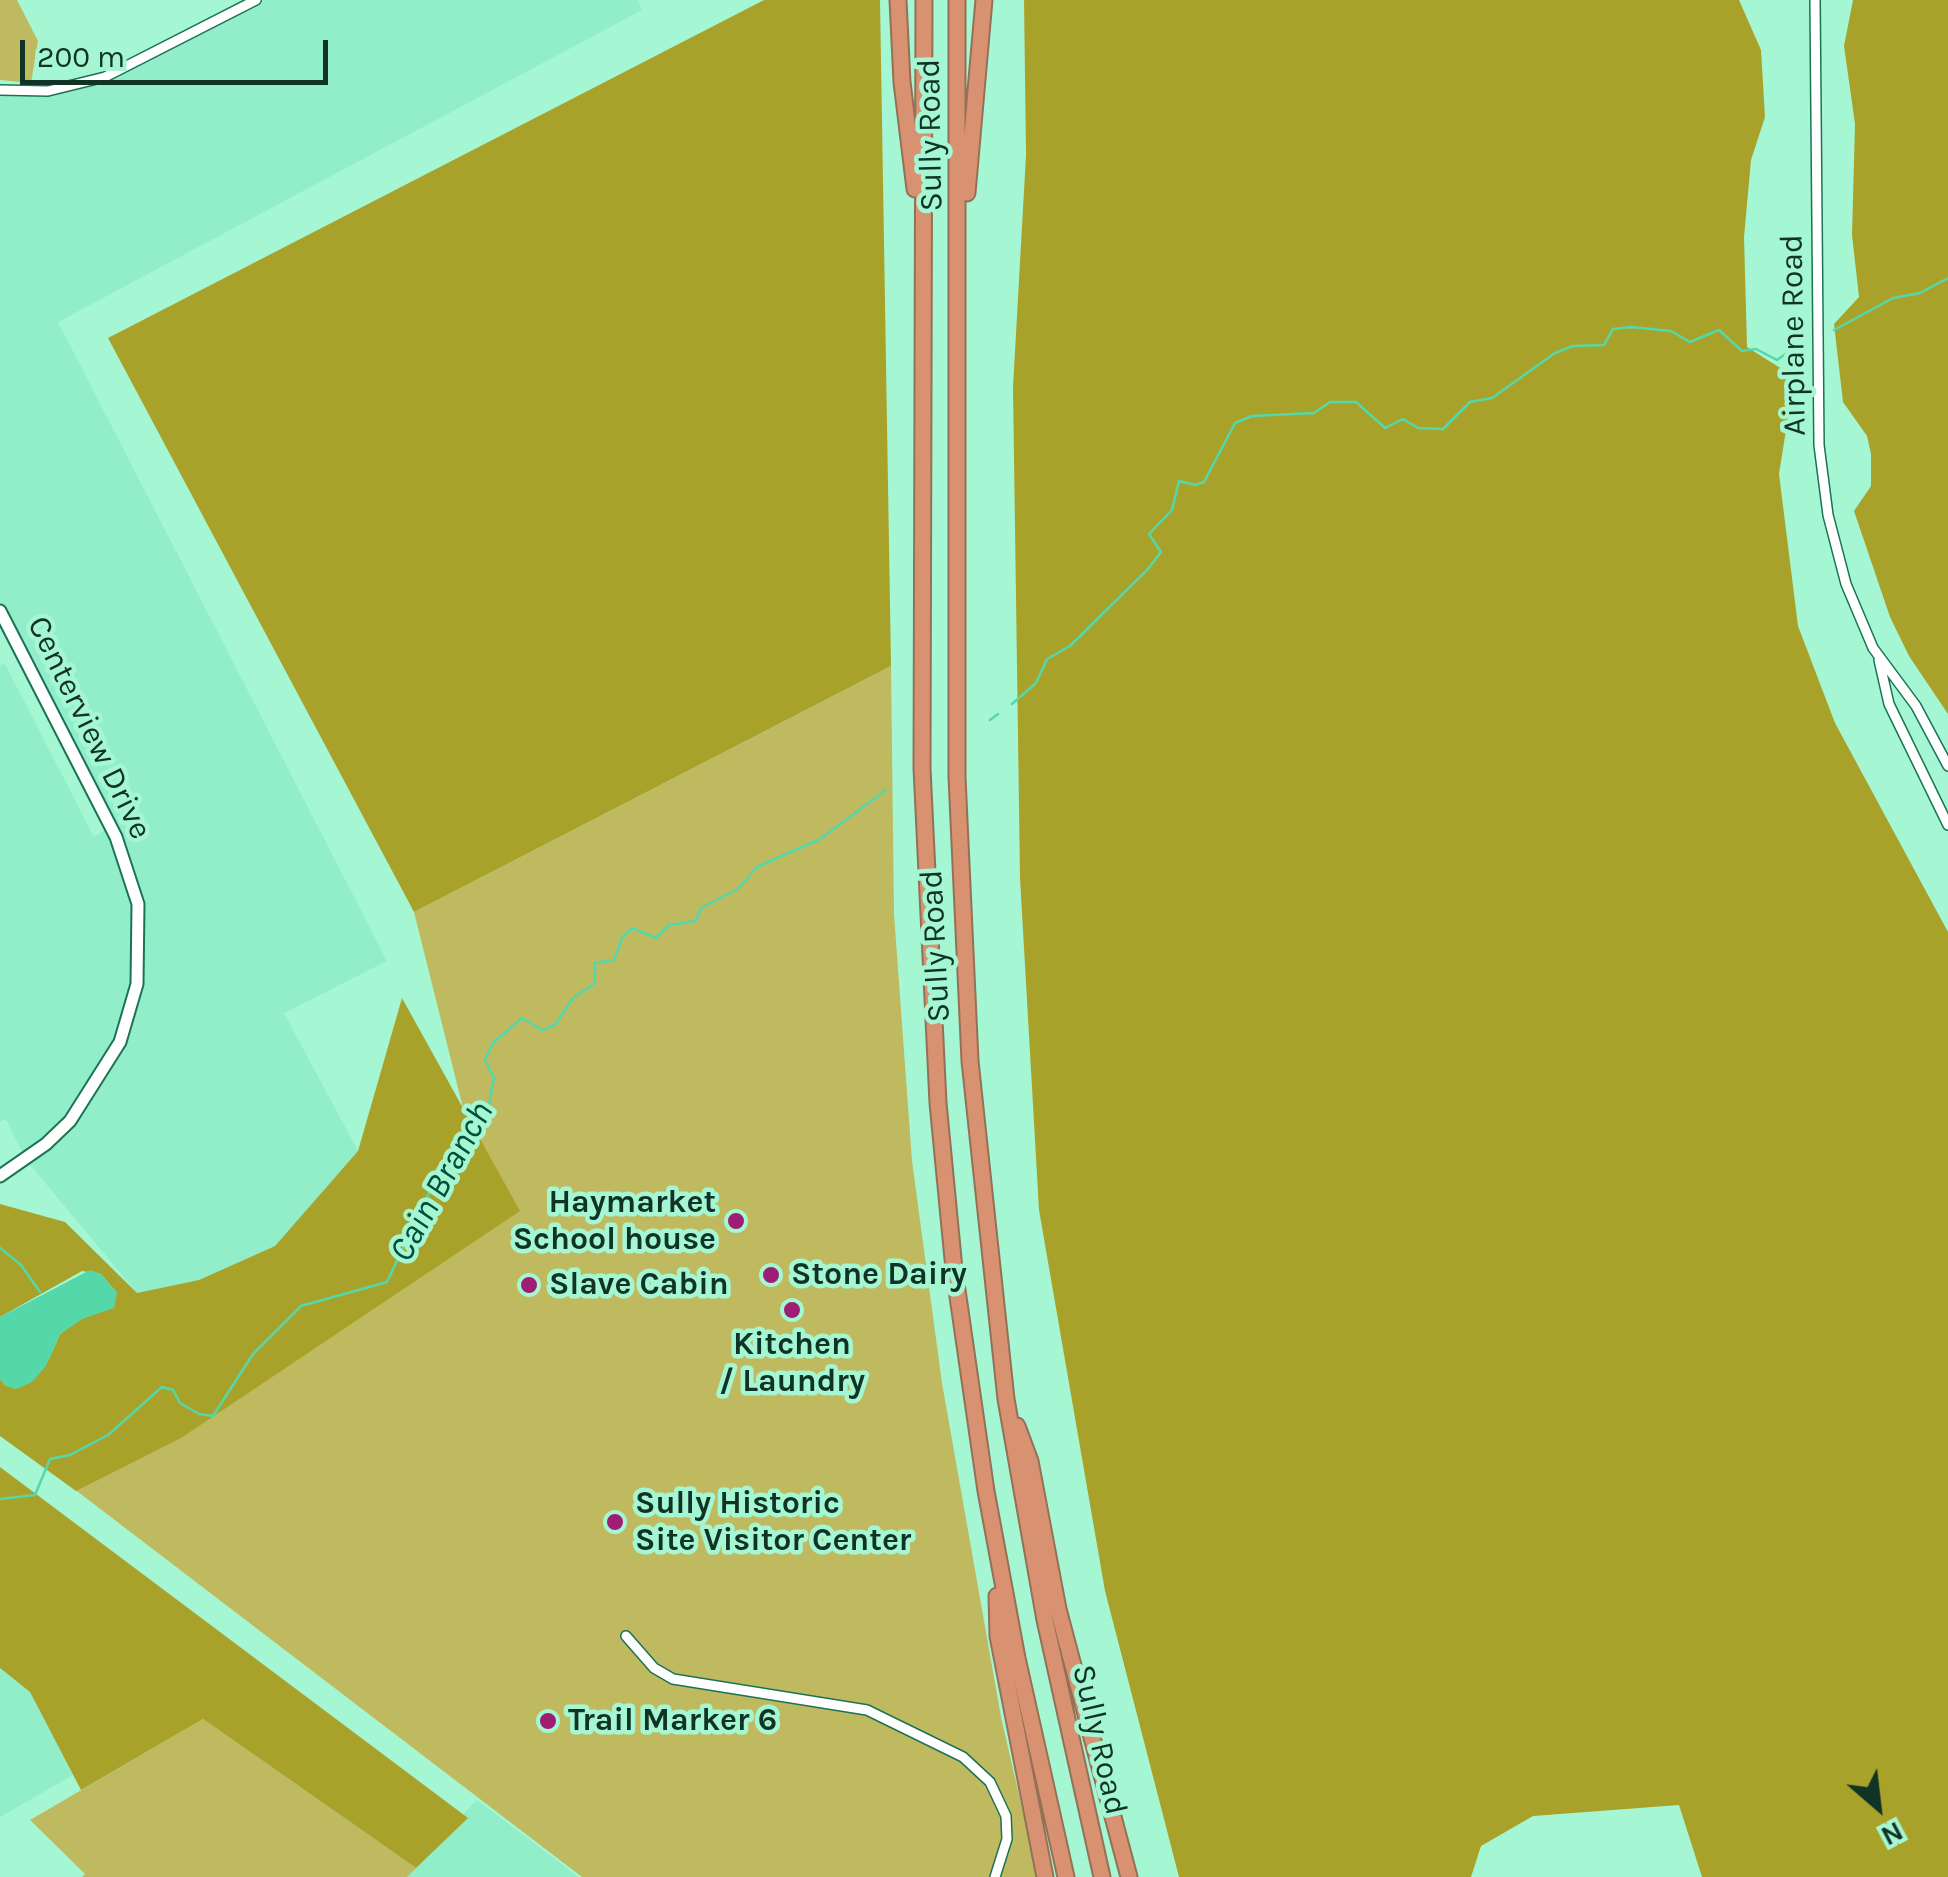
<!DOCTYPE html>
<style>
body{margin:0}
#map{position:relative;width:1948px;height:1877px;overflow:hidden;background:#a5f7d4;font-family:Karla,sans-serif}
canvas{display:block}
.north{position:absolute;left:1828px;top:1757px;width:100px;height:100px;-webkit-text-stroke:8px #a5f7d4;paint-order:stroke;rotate:152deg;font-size:28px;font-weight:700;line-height:40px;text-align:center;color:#103326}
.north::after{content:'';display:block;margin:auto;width:35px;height:45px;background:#103326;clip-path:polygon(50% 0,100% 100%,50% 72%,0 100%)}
.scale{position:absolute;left:20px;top:40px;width:308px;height:45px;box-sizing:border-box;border:5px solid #103326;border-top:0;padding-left:12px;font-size:30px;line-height:35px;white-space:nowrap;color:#103326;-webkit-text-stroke:8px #a5f7d4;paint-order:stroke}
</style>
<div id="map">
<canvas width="1948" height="1877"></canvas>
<div class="north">N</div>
<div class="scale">200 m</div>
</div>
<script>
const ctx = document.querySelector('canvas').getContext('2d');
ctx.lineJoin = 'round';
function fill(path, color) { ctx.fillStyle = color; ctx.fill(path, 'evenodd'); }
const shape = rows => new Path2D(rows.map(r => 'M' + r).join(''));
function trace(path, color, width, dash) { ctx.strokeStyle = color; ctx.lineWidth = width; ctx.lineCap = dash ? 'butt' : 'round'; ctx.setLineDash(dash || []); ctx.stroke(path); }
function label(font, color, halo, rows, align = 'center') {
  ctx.font = font + ' Karla,sans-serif'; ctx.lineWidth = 9; ctx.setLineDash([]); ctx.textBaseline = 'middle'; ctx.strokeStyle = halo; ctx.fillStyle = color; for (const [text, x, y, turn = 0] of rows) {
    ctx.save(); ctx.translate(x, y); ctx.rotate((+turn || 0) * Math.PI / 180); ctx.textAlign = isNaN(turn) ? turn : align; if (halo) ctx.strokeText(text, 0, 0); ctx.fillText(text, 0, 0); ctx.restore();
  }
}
const built = shape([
 [241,0,638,0,642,10,58,322,387,961,284,1013,358,1151,275,1246,199,1280,137,1293,26,1160,6,1119,0,1122,0,665,5,664,94,837,110,826,0,617,0,87,83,84,171,44],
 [0,1668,30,1692,73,1775,0,1817],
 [477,1800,579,1877,401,1877]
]);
const green = shape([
 [0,0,17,0,38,41,31,83,0,80],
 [891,666,894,914,912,1161,942,1383,1001,1717,1038,1877,582,1877,48,1469,465,1116,414,912],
 [203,1719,416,1868,407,1877,82,1877,85,1874,30,1820]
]);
const forest = shape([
 [764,0,880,0,891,666,414,912,108,338],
 [1024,0,1739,0,1761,50,1765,117,1751,160,1744,237,1747,347,1785,371,1791,399,1779,474,1798,626,1835,723,1948,932,1948,1877,1702,1877,1679,1805,1533,1816,1481,1846,1471,1877,1179,1877,1105,1591,1039,1210,1020,878,1013,387,1026,155],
 [1853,0,1948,0,1948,714,1909,656,1890,617,1854,511,1871,486,1871,454,1867,436,1843,402,1834,324,1859,297,1852,235,1855,124,1844,46],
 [402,998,520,1211,181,1438,76,1491,0,1436,0,1379,6,1386,49,1359,60,1334,117,1293,101,1274,82,1271,0,1317,0,1204,65,1222,137,1293,199,1280,275,1246,358,1151],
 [0,1467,468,1818,416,1868,203,1719,81,1790,30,1692,0,1668]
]);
const water = shape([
 [90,1270,101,1274,117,1293,114,1308,82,1319,60,1334,46,1366,32,1382,16,1389,6,1386,0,1379,0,1317]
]);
const stream = shape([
 [1834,330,1893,298,1920,293,1948,278],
 [1012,704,1036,683,1047,659,1070,646,1148,569,1161,552,1149,534,1172,510,1179,481,1195,485,1204,482,1235,423,1252,416,1314,413,1330,402,1356,402,1385,428,1403,419,1418,428,1443,429,1470,402,1492,398,1555,353,1573,346,1604,345,1613,329,1631,327,1671,331,1690,342,1719,330,1742,351,1756,349,1777,360,1787,353],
 [990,720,998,714],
 [0,1248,21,1265,40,1292],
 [0,1499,35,1495,50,1459,70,1455,108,1435,162,1387,173,1390,180,1403,199,1414,213,1416,253,1354,301,1306,387,1282,429,1193,443,1180,456,1152,487,1115,494,1078,485,1060,493,1043,522,1018,542,1030,555,1025,572,999,595,983,595,963,614,960,622,938,632,928,656,938,669,925,696,921,701,908,738,889,757,867,820,839,886,790]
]);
const street = shape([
 [1815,0,1819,445,1828,515,1846,584,1873,648,1916,706,1948,766],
 [0,90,48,91,105,77,256,0],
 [1879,660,1889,704,1948,825],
 [626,1636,654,1668,673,1679,867,1710,963,1757,990,1782,1006,1816,1007,1839,995,1877]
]);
const secondary = shape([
 [0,611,116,837,138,904,137,984,120,1042,70,1121,46,1144,0,1176]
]);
const highway = shape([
 [898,0,902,82,915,189],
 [924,0,922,768,938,1103,954,1269,986,1491,1017,1658,1066,1877],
 [957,0,957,777,970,1061,1006,1399,1045,1620,1102,1877],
 [967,193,984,0],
 [1017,1426,1030,1461,1058,1609,1129,1877],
 [997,1596,998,1636,1045,1877]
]);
const markers = [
 [736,1221,10,"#9d1e72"],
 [771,1275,10,"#9d1e72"],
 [529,1285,10,"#9d1e72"],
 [792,1310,10,"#9d1e72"],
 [615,1522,10,"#9d1e72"],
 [548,1721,10,"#9d1e72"]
];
const streetNames = [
 ["Sully Road",931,135,-91],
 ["Airplane Road",1794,335,-91],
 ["Centerview Drive",89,728,64],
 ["Sully Road",936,946,-93],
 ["Sully Road",1099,1740,77]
];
const poiNames = [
 ["Haymarket",716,1203,"right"],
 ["School house",716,1240,"right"],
 ["Stone Dairy",791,1275],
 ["Slave Cabin",549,1285],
 ["Kitchen",792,1345,"center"],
 ["/ Laundry",792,1382,"center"],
 ["Sully Historic",635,1504],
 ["Site Visitor Center",635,1541],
 ["Trail Marker 6",568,1721]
];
const waterNames = [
 ["Cain Branch",442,1182,-61]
];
fill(built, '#91eec8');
fill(green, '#bfba5f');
fill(forest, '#a9a22a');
fill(water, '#54d8a9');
trace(stream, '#54d8a9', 2.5);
trace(street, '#1b7356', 12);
trace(secondary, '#1b7356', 15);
trace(highway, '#937157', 19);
trace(street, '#fff', 9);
trace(secondary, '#fff', 11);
trace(highway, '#d99271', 15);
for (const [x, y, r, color] of markers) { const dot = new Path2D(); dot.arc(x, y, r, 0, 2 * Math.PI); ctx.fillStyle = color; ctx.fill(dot); trace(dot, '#a5f7d4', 4); }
label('32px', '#103326', '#a5f7d4', streetNames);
label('bold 32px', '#103326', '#a5f7d4', poiNames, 'left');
label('italic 35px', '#004f38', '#a5f7d4', waterNames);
</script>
